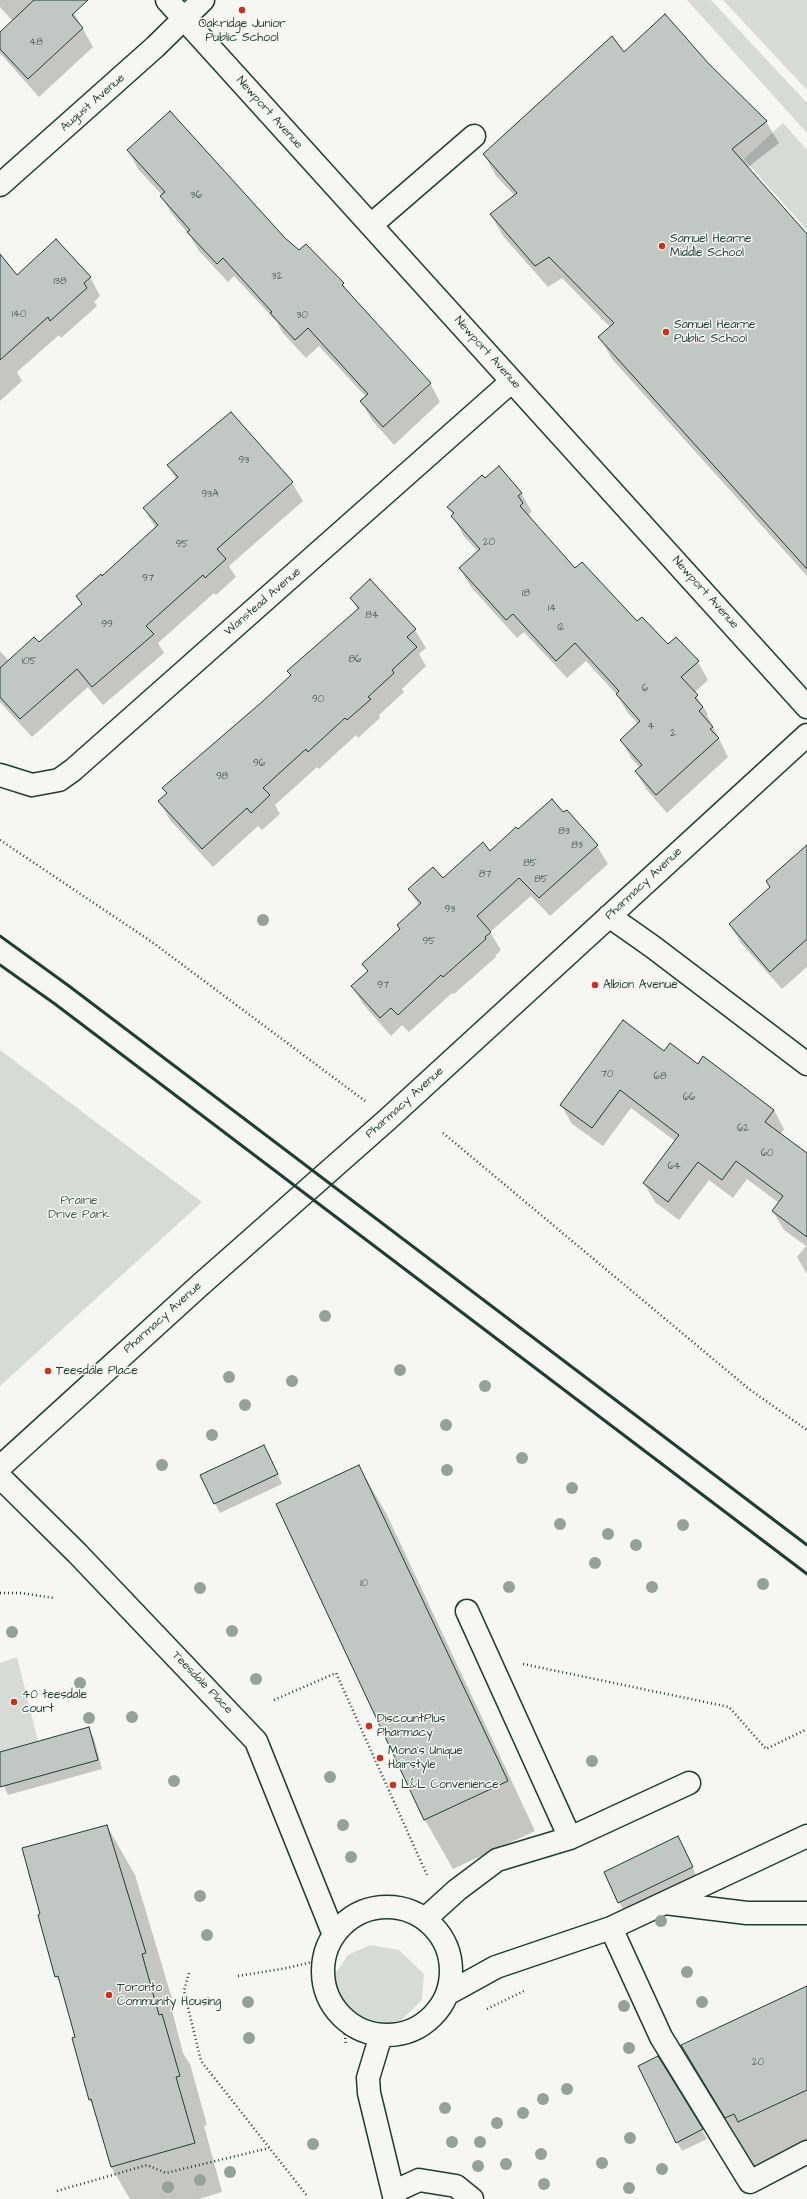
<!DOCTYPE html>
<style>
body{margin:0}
canvas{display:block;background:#f6f6f2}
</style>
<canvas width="807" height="2199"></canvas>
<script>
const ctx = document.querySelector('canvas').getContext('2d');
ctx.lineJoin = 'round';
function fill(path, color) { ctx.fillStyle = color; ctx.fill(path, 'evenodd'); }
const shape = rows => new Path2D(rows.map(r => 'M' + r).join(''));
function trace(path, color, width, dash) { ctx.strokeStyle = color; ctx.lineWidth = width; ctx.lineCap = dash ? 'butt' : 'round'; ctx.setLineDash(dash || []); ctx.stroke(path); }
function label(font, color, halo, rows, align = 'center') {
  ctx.font = font + ' "Architects Daughter",sans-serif'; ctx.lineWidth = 3; ctx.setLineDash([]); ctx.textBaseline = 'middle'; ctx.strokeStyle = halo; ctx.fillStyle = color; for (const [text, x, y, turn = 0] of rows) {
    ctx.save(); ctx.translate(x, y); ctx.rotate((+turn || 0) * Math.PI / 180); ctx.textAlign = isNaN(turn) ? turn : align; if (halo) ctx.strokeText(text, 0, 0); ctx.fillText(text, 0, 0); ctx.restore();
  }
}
const green = shape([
 [687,0,711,0,807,103,807,133],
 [723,0,807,0,807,90],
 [783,123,807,150,807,230,744,159],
 [0,1050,202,1202,0,1386],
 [17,1657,38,1741,0,1753,0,1663],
 [370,1945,399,1950,424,1974,422,2000,394,2027,365,2031,347,2013,332,1979,348,1955]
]);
const shadow = shape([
 [0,0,62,0,74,13,93,47,39,97,0,53,0,33,13,21,0,7],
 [624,54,708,65,766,122,779,143,747,168,807,236,807,576,612,359,600,338,610,327,562,278,548,287,503,236,491,215,515,196,496,176,484,154],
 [128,150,285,239,299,252,343,284,351,297,430,383,440,402,394,445,372,420,361,401,366,397,319,346,306,358,282,332,277,322,234,276,228,282,199,251,190,236,172,214,161,196,162,195,138,169],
 [90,277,100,296,94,302,97,306,61,338,59,335,17,372,22,381,0,401,0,291],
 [231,413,292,483,303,501,229,566,236,577,216,595,214,593,158,643,164,653,103,705,88,687,32,737,0,702,0,651,9,661,39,644,82,605,77,596,102,577,156,529,144,508,176,479,169,466],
 [485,480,521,493,532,512,529,514,533,522,575,569,637,623,668,646,698,662,708,680,694,693,708,714,707,715,728,757,667,813,647,790,636,772,640,768,632,759,621,740,639,725,627,712,618,696,586,661,567,678,524,632,517,638,471,587,460,569,478,552,463,535,449,507],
 [351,598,415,630,426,648,419,654,426,666,402,689,404,692,379,715,380,718,358,738,356,735,319,769,317,767,275,805,280,814,262,830,258,826,213,867,170,820,159,801,167,794,164,788,264,702,291,676,288,672,358,610],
 [566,811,597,846,608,864,550,916,531,896,490,932,501,950,495,956,496,957,454,994,452,993,409,1032,402,1025,391,1036,363,1004,352,986,368,972,363,964,400,929,419,906,410,890,443,879,490,852,518,831],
 [807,846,807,967,782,989,741,943,730,925,770,888],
 [664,1052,698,1065,703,1057,774,1110,784,1129,780,1135,807,1155,807,1274,797,1257,806,1246,784,1230,773,1211,779,1203,747,1179,733,1198,709,1180,679,1220,655,1202,644,1183,675,1141,631,1108,603,1146,572,1124,561,1105],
 [269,1455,282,1484,220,1513,201,1476],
 [359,1466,387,1515,535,1831,453,1869,425,1820,277,1505],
 [88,1728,94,1738,102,1769,8,1795,0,1777,0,1753],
 [107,1826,135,1875,173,2002,170,2003,183,2053,190,2064,207,2125,204,2126,222,2192,199,2199,130,2199,111,2167,95,2110,90,2100,76,2038,62,1986,56,1976],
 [678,1838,697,1877,624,1911,619,1902],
 [807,1987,807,2151,767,2170,762,2162,754,2166,682,2045],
 [658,2057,707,2139,682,2151,677,2142]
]);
const building = shape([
 [34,0,88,0,72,15,83,28,28,79,0,49,0,32,34,0],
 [665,14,709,64,767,121,732,149,807,234,807,569,598,337,614,323,549,257,535,266,490,214,517,193,483,154,612,36,624,52,665,14],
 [170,111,285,238,299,250,306,244,344,283,342,285,431,383,383,427,360,401,368,394,308,328,295,340,270,313,272,312,223,258,217,264,187,232,190,230,160,196,165,192,127,150,170,111],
 [56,239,91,277,84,283,87,288,50,321,48,317,0,360,0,254,17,275,56,239],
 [231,412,293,482,217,549,226,559,205,578,203,575,146,626,154,634,92,687,77,669,20,719,0,697,0,668,34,637,39,642,82,604,76,596,101,574,102,576,158,525,143,508,178,477,167,465,231,412],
 [499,466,522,493,518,496,523,503,520,506,575,568,582,562,637,621,642,617,668,644,676,637,699,661,681,677,698,695,695,698,703,707,699,711,713,727,710,729,719,738,656,795,635,771,642,765,620,740,640,721,616,694,619,691,575,643,556,661,513,614,506,620,459,568,480,549,451,516,454,513,447,507,482,475,485,478,499,466],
 [370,579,416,629,407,637,417,647,392,670,394,673,368,697,371,699,347,720,345,718,308,752,306,749,263,788,270,795,251,813,247,808,202,849,158,801,167,793,162,788,263,701,291,675,287,671,359,608,350,598,370,579],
 [552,799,563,812,567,810,598,845,539,898,519,878,477,916,491,932,485,937,486,939,443,977,441,975,398,1015,391,1008,380,1018,351,986,368,971,362,964,400,929,397,925,421,903,408,889,433,867,443,878,483,842,490,851,516,827,518,829,552,799],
 [807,845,807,939,770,972,729,924,770,887,766,881,807,845],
 [623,1020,664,1051,670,1043,698,1064,703,1056,774,1110,765,1122,807,1153,807,1237,772,1211,783,1196,736,1161,722,1180,698,1162,668,1202,643,1183,679,1135,620,1090,592,1128,560,1105,623,1020],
 [264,1445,278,1474,214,1504,200,1475,264,1445],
 [359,1465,508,1781,424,1820,276,1504,359,1465],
 [89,1727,98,1760,0,1787,0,1752,89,1727],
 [107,1825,146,1953,142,1954,159,2015,162,2014,180,2076,176,2077,195,2143,111,2167,91,2099,89,2100,72,2038,75,2037,58,1976,55,1977,38,1915,40,1914,22,1848,107,1825],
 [678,1836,693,1867,618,1903,604,1872,678,1836],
 [807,1986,807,2090,738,2122,734,2114,725,2118,681,2045,807,1986],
 [658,2056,703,2129,676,2143,638,2066,658,2056]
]);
const path = shape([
 [0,840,152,942,365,1101],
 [443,1133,749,1389,807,1430],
 [0,1593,21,1593,54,1598],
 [523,1664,729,1707,766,1749,807,1729],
 [274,1700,336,1673,427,1875],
 [189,1973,184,1991,201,2061,308,2197],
 [238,1976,287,1968,320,1960],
 [487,2009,526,1990],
 [343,2018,346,2045],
 [57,2191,147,2165,166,2173,269,2148]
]);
const minor = shape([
 [167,0,807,707],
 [0,185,155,47,203,0],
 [371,225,474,136],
 [0,775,32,785,59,780,73,770,512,381],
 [609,916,653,947,807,1064],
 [0,1467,199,1286,388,1119,807,735],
 [0,1477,77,1553,256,1741,334,1935],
 [467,1611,570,1838],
 [665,1903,747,1913,807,1913],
 '323 1971a64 64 0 1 1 128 0a64 64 0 1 1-128 0Z',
 [425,1919,457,1890,497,1860,570,1838,689,1783],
 [611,1928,661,2037,750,2182,807,2152],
 [447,1994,496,1967,611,1928,807,1836],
 [381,2035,368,2078,369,2093,393,2192],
 [395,2199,393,2192,419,2180,456,2186,472,2199]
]);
const rail = shape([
 [0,936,69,986,807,1545],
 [0,965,55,1004,807,1574]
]);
const trees = [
 [263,920],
 [325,1316],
 [400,1370],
 [229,1377],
 [292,1381],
 [485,1386],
 [245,1405],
 [446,1425],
 [212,1435],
 [522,1458],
 [162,1465],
 [447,1470],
 [572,1488],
 [560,1524],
 [683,1525],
 [608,1534],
 [636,1545],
 [595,1563],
 [763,1584],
 [509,1587],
 [652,1587],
 [200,1588],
 [232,1631],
 [12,1632],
 [256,1679],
 [80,1683],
 [132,1717],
 [89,1718],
 [592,1761],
 [330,1777],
 [174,1781],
 [343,1825],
 [351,1857],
 [200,1896],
 [661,1921],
 [207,1935],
 [687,1972],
 [248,2002],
 [702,2002],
 [624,2006],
 [249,2038],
 [629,2048],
 [567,2089],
 [543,2099],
 [445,2108],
 [523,2113],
 [497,2123],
 [630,2138],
 [452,2142],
 [480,2142],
 [313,2144],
 [541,2154],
 [602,2163],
 [506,2164],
 [478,2166],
 [662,2169],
 [230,2172],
 [200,2180],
 [544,2184],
 [168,2187],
 [629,2188]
];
const markers = [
 [242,10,4,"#c8321e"],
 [662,246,4,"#c8321e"],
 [666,332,4,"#c8321e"],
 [595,985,4,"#c8321e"],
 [48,1371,4,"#c8321e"],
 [14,1702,4,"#c8321e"],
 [369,1726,4,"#c8321e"],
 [380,1758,4,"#c8321e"],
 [393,1785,4,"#c8321e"],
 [109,1995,4,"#c8321e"]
];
const numberNames = [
 ["48",36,43],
 ["36",196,196],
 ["32",277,277],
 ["138",60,282],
 ["140",19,315],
 ["30",302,316],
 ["93",244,461],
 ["93A",210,495],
 ["20",489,543],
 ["95",182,545],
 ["97",148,579],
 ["18",526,594],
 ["14",552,609],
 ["84",372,616],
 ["99",107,625],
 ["12",561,628],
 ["86",355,660],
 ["105",29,662],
 ["6",645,689],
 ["90",318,700],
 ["4",651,727],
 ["2",673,734],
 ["96",259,764],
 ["98",222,777],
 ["83",564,832],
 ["83",577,846],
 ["85",530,864],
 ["87",485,875],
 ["85",541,880],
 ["93",450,910],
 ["95",429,942],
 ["97",383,986],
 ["70",607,1075],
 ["68",660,1077],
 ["66",689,1098],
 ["62",743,1129],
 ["60",767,1154],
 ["64",674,1167],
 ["10",364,1584],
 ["20",758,2063]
];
const poiNames = [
 ["Oakridge Junior",242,24,"center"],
 ["Public School",242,38,"center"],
 ["Samuel Hearne",670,239],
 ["Middle School",670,253],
 ["Samuel Hearne",674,325],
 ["Public School",674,339],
 ["Albion Avenue",603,985],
 ["Teesdale Place",56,1371],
 ["40 teesdale",22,1695],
 ["court",22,1709],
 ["DiscountPlus",377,1719],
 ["Pharmacy",377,1733],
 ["Mona's Unique",388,1751],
 ["Hairstyle",388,1765],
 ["L&L Convenience",401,1785],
 ["Toronto",117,1988],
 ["Community Housing",117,2002]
];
const streetNames = [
 ["August Avenue",93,103,-41],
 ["Newport Avenue",269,113,48],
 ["Newport Avenue",487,353,48],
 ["Newport Avenue",705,593,48],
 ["Wanstead Avenue",263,602,-41],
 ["Pharmacy Avenue",644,884,-43],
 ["Pharmacy Avenue",405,1103,-42],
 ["Pharmacy Avenue",163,1318,-42],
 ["Teesdale Place",202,1683,46]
];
const parkNames = [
 ["Prairie",79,1201],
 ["Drive Park",79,1215]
];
fill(green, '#d6dbd6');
fill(shadow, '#0003');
fill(building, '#c1c8c3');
trace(building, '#1f3d34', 1);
trace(minor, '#1f3d34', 25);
trace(path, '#1f3d34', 2.5, [1, 3]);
trace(minor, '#f6f6f2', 22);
trace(rail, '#1f3d34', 3);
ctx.fillStyle = '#94a29b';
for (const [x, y] of trees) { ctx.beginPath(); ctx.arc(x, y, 6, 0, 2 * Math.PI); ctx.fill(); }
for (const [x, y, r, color] of markers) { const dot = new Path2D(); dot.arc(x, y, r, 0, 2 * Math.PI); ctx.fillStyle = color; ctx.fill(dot); trace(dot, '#f6f6f2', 1.5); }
label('10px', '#486058', null, numberNames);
label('12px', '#1f3d34', '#f6f6f2', poiNames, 'left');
label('12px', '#1f3d34', '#f6f6f2', streetNames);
label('12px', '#445d54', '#f6f6f2', parkNames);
</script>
